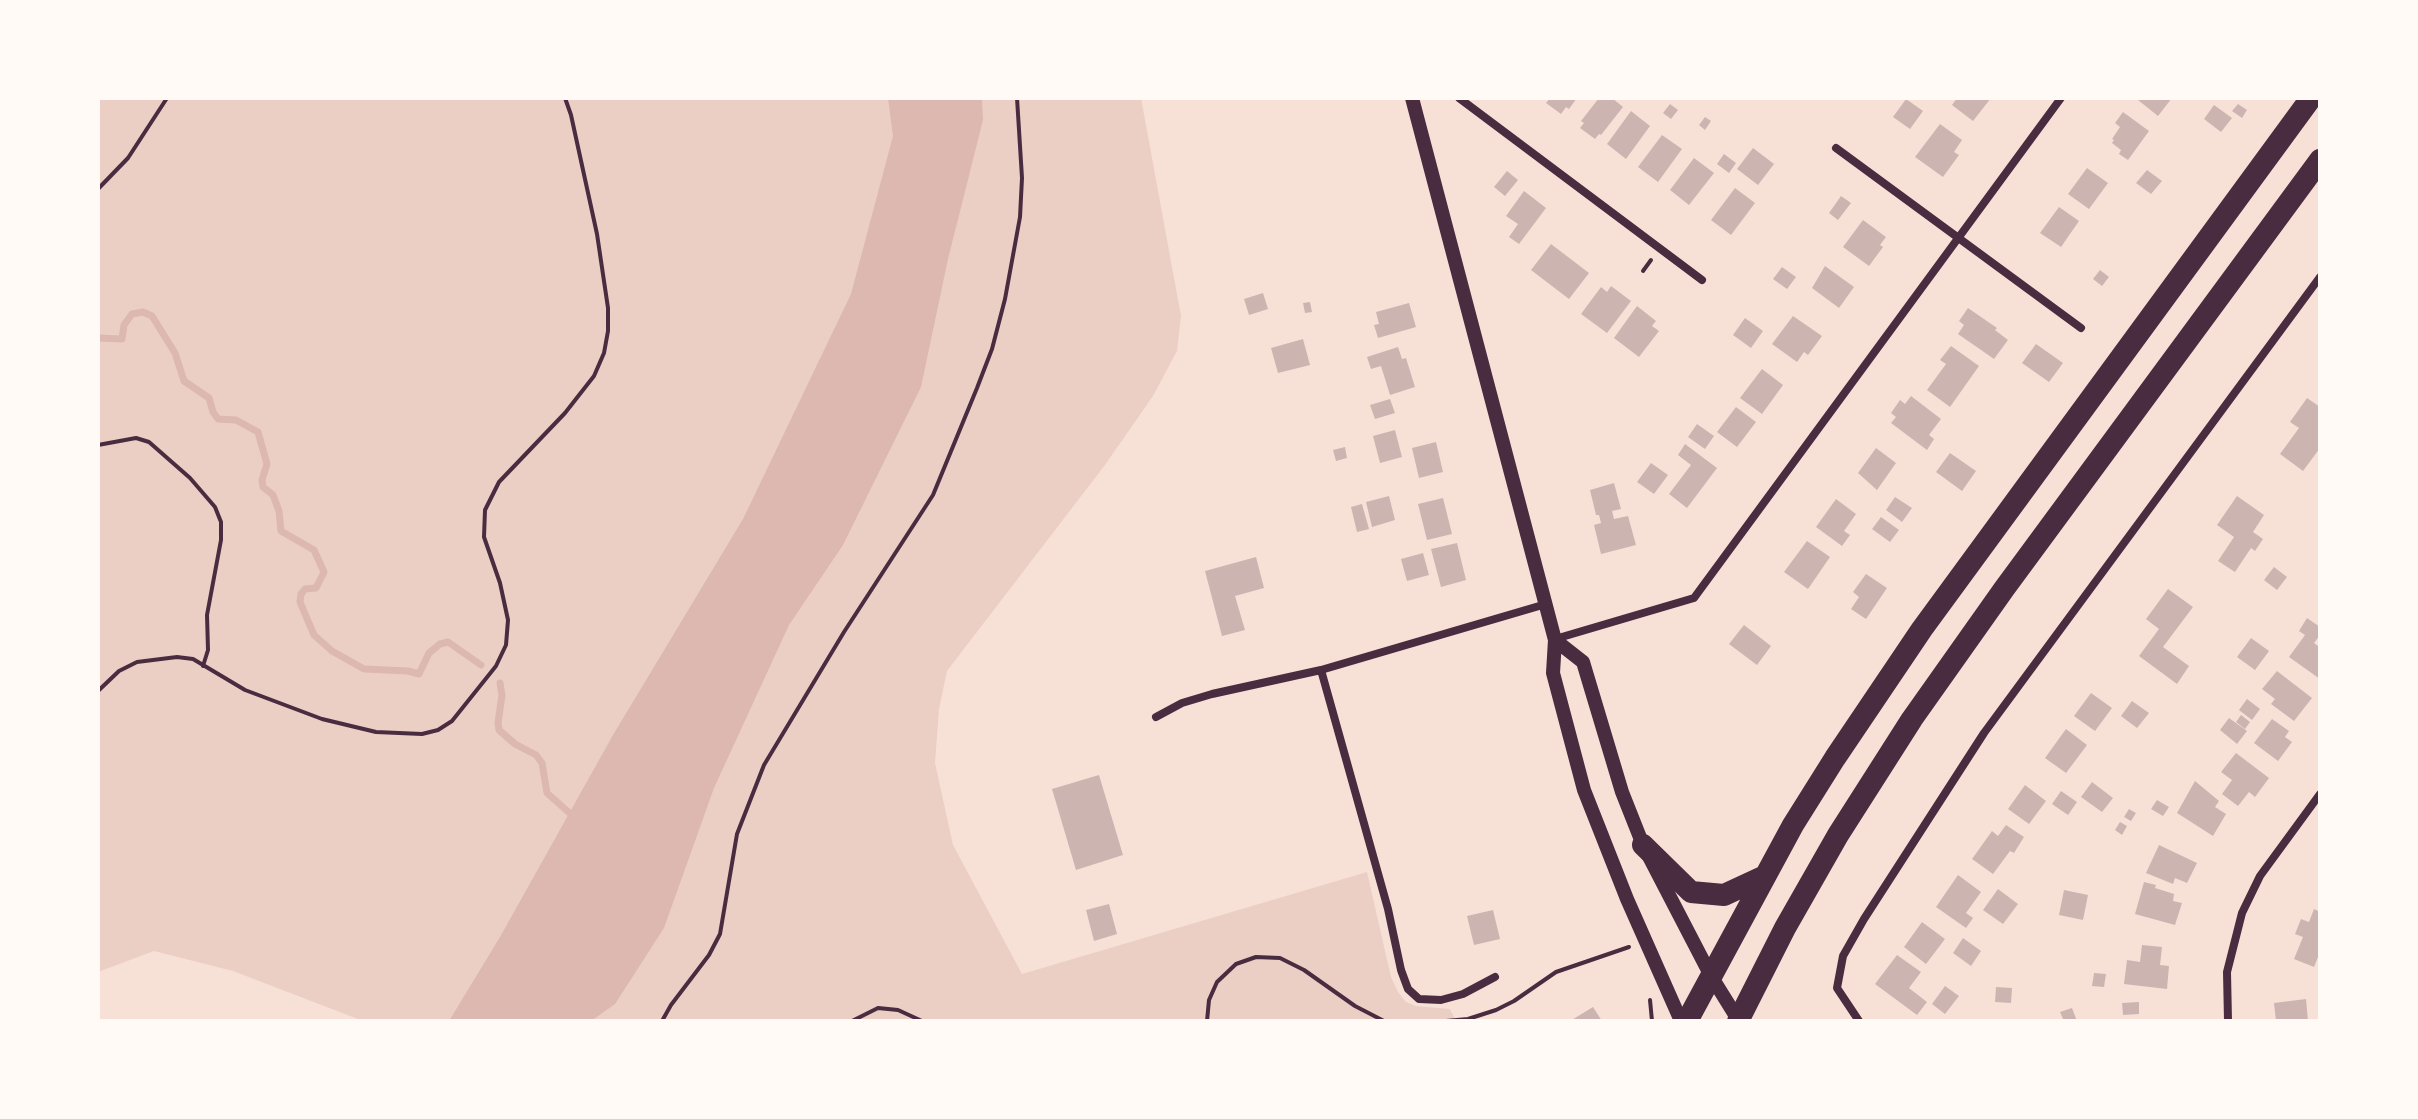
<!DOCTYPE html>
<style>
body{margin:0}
#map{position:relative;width:2418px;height:1119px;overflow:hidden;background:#f7e1d7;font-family:Quicksand,sans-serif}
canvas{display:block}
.frame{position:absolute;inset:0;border:100px solid #fffaf5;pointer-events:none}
</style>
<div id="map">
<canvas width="2418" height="1119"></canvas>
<div class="frame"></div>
</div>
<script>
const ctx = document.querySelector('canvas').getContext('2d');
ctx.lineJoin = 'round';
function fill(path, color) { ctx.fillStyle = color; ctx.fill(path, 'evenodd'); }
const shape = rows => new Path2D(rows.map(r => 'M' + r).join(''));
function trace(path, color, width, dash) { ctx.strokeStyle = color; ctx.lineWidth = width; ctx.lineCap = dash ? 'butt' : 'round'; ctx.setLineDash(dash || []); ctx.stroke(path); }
const green = shape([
 [98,98,1141,98,1181,316,1177,351,1153,396,1105,465,947,671,939,709,935,763,953,845,1022,974,1367,872,1391,977,1398,992,1406,1002,1416,1006,1450,1009,1456,1021,363,1021,233,971,154,951,98,972]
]);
const water = shape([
 [888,98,982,98,983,120,948,259,921,387,843,545,789,625,714,788,664,928,615,1004,591,1021,449,1021,500,937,613,735,743,519,851,294,893,136]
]);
const stream = shape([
 [98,338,122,339,124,325,132,314,143,312,152,316,175,353,184,381,209,398,213,412,218,419,236,420,258,432,267,464,262,480,263,487,273,495,279,511,281,531,314,550,324,572,316,588,305,589,301,594,300,602,314,635,332,651,364,669,408,671,419,674,429,653,440,644,448,642,481,665],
 [500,683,502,695,498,723,499,730,515,744,536,755,542,763,547,793,574,817]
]);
const building = shape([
 [1550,98,1577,98,1569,109,1566,107,1561,114,1546,103],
 [1599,98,1612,98,1623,107,1601,135,1599,134,1595,139,1580,128,1584,123,1581,121],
 [1957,98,1991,98,1973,121,1952,105],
 [2140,98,2172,98,2158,116,2138,100],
 [1906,99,1923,111,1910,129,1893,117],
 [1670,104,1678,110,1671,119,1663,113],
 [2238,104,2247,110,2242,118,2232,111],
 [2214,105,2232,118,2221,132,2204,119],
 [1631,111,1650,126,1626,159,1607,144],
 [2123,112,2149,131,2128,160,2119,154,2121,150,2112,143,2114,140,2112,139,2120,127,2115,123],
 [1705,117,1711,121,1705,130,1699,125],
 [1940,124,1962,140,1954,152,1959,155,1943,177,1915,157],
 [1662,135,1682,149,1658,182,1638,167],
 [1753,148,1774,164,1758,185,1737,169],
 [1724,154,1736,163,1729,173,1717,164],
 [1694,158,1714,173,1689,205,1670,190],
 [2087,168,2108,183,2089,209,2068,194],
 [2147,170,2162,181,2151,194,2136,183],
 [1507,171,1518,180,1505,196,1494,187],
 [1735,188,1755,203,1731,235,1711,220],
 [1524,191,1546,208,1519,244,1509,237,1518,224,1506,216],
 [1841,196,1851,203,1838,220,1829,213],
 [2059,207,2079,221,2061,247,2040,233],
 [1863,220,1886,237,1880,245,1883,247,1869,266,1843,247],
 [1551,244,1589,273,1569,299,1531,270],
 [1825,266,1854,287,1839,308,1812,288],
 [1782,267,1796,277,1787,289,1773,279],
 [2100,270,2109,277,2102,286,2093,279],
 [1611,286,1631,301,1607,333,1581,314,1601,287,1607,292],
 [1263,293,1268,309,1249,315,1244,299],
 [1310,302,1312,312,1305,313,1303,303],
 [1409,303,1416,327,1378,338,1374,325,1379,324,1376,312],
 [1637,306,1656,321,1652,326,1659,331,1639,357,1614,338],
 [1968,308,1997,328,1995,330,2008,340,1994,359,1958,334,1964,325,1959,321],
 [1793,316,1822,336,1808,355,1804,352,1797,362,1772,344],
 [1745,318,1763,331,1751,348,1733,335],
 [1303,339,1310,365,1278,373,1271,348],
 [2036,344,2063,363,2049,382,2022,363],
 [1951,346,1979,366,1950,407,1927,390,1946,364,1940,360],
 [1398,347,1402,359,1406,358,1415,387,1390,395,1381,366,1371,369,1367,357],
 [1762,369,1783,385,1762,414,1740,398],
 [1911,396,1941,419,1929,435,1934,439,1927,450,1891,423,1896,417,1891,413,1900,400,1905,404],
 [2307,398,2320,407,2320,448,2303,471,2280,454,2299,428,2290,422],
 [1390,399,1395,413,1375,419,1370,405],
 [1736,407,1756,422,1737,447,1717,432],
 [1697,424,1714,436,1705,449,1688,437],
 [1395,430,1402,457,1380,463,1373,436],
 [1436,442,1443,472,1419,478,1412,448],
 [1685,444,1717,468,1687,508,1669,494,1691,465,1678,455],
 [1345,447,1347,458,1336,461,1333,450],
 [1876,448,1896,463,1877,490,1858,473],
 [1950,453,1976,471,1962,491,1936,472],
 [1651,463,1668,475,1654,494,1637,482],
 [1614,483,1621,509,1612,511,1614,519,1628,516,1636,545,1601,554,1594,525,1601,523,1599,515,1596,515,1590,490],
 [1389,496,1395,520,1372,527,1366,502],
 [2237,496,2264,515,2253,532,2263,539,2255,551,2251,548,2235,572,2218,561,2234,537,2217,525],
 [1895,497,1912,508,1902,522,1886,510],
 [1443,498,1452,534,1427,540,1418,504],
 [1836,499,1856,514,1844,531,1850,535,1842,546,1816,527],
 [1362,504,1369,529,1357,532,1351,507],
 [1881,517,1899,530,1890,542,1872,529],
 [1807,541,1830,557,1808,589,1784,572],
 [1457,543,1466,580,1441,587,1431,549],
 [1423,553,1429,575,1407,581,1401,559],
 [1256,557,1264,588,1235,596,1245,630,1222,636,1205,571],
 [2274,567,2287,577,2277,590,2264,580],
 [1866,574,1887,588,1866,619,1851,609,1859,597,1853,592],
 [2168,589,2193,607,2163,647,2189,666,2177,684,2139,656,2159,629,2146,619],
 [2307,618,2320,627,2320,635,2314,643,2318,646,2320,643,2320,679,2289,657,2305,635,2299,631],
 [1744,625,1771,646,1757,665,1729,644],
 [2251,638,2269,651,2255,670,2237,657],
 [2277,671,2312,698,2294,721,2271,704,2275,699,2262,689],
 [2091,693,2112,708,2095,731,2074,716],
 [2247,699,2260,709,2252,720,2239,710],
 [2132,701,2149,713,2137,728,2121,716],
 [2241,715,2250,722,2245,729,2236,722],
 [2229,718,2247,731,2237,744,2220,730],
 [2272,719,2289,731,2285,737,2292,742,2278,761,2254,743],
 [2066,729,2087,745,2066,773,2045,758],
 [2236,753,2269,778,2255,797,2249,792,2238,806,2222,794,2232,780,2221,772],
 [1099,775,1123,855,1076,870,1052,789],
 [2195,781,2219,801,2215,807,2226,814,2213,836,2177,813],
 [2092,782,2113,798,2102,812,2081,797],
 [2025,785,2046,801,2029,824,2008,809],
 [2061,791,2077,802,2068,815,2052,804],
 [2157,800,2169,807,2163,816,2151,809],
 [2129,809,2136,813,2131,821,2124,817],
 [2120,822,2127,826,2122,835,2115,830],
 [2006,825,2024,837,2014,853,2010,851,1993,874,1972,859,1992,831,1998,836],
 [2159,845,2197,863,2187,883,2175,878,2173,884,2146,873],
 [1958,875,1981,892,1966,913,1973,918,1966,928,1936,907],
 [2144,882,2156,885,2155,888,2174,894,2173,901,2182,903,2175,925,2135,914],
 [1998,889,2018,904,2003,924,1983,910],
 [2064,890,2088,895,2083,920,2059,915],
 [1109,904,1117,934,1094,941,1086,910],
 [2314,909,2320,912,2320,952,2314,967,2294,959,2303,937,2295,934,2301,919,2309,922],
 [1493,910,1500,939,1474,945,1467,916],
 [1922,922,1945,939,1926,964,1904,947],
 [1963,938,1981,951,1971,966,1953,953],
 [2142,945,2162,947,2160,965,2169,966,2167,989,2124,984,2127,960,2140,962],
 [1897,955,1921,972,1909,988,1927,1002,1917,1015,1875,984],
 [2094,973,2106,974,2104,987,2092,986],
 [1945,986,1959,996,1945,1014,1932,1004],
 [1996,987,2012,988,2011,1003,1995,1002],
 [2306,999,2308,1021,2276,1021,2274,1003],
 [2139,1002,2139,1014,2123,1015,2122,1003],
 [1593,1007,1602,1021,1570,1021],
 [2072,1008,2077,1021,2064,1021,2060,1012]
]);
const path = shape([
 [98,189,128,158,167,98],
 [1643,271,1651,260],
 [98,445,136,438,149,442,190,478,215,507,221,522,221,540,207,615,208,650,203,666],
 [98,691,119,671,137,662,177,657,193,659,245,690,322,719,376,732,422,734,438,730,452,721,496,666,506,645,508,620,500,583,484,537,485,510,499,482,565,413,594,376,604,353,608,331,608,308,597,234,571,115,565,98],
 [1650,1000,1652,1021],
 [662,1021,671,1005,709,955,720,934,737,834,764,765,844,632,933,495,977,388,992,349,1005,299,1020,217,1022,178,1017,98],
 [852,1021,878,1008,898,1010,922,1021],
 [1207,1021,1209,1000,1217,982,1236,964,1256,957,1280,958,1304,970,1355,1006,1384,1021],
 [1446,1021,1468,1019,1496,1010,1514,1001,1556,972,1629,947]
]);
const minor = shape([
 [1459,98,1702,280],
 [1836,148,2081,328],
 [1555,639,1694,598,2061,98],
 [1321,670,1388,909,1401,970,1408,989,1419,999,1441,1000,1463,994,1495,977],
 [1156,717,1182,703,1212,694,1321,670,1546,604],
 [1859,1021,1837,988,1843,956,1864,919,1984,733,2320,277],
 [2228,1021,2227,972,2242,913,2260,876,2320,794]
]);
const tertiary = shape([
 [1412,98,1555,640,1553,673,1584,790,1627,899,1681,1021],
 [1555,640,1583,662,1622,792,1643,845,1711,976,1739,1021]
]);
const trunk = shape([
 [1643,845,1691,892,1724,895,1765,876],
 [1687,1021,1793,825,1835,758,1922,629,2311,98],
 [1738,1021,1785,928,1838,835,1912,719,2004,589,2320,160]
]);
fill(green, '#ebcfc5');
fill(water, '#dcb8b0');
trace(stream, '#dcb8b0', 7);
fill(building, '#ccb4b1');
trace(path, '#4a2c40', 4);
trace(minor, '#4a2c40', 8);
trace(tertiary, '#4a2c40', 14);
trace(trunk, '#4a2c40', 22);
</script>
